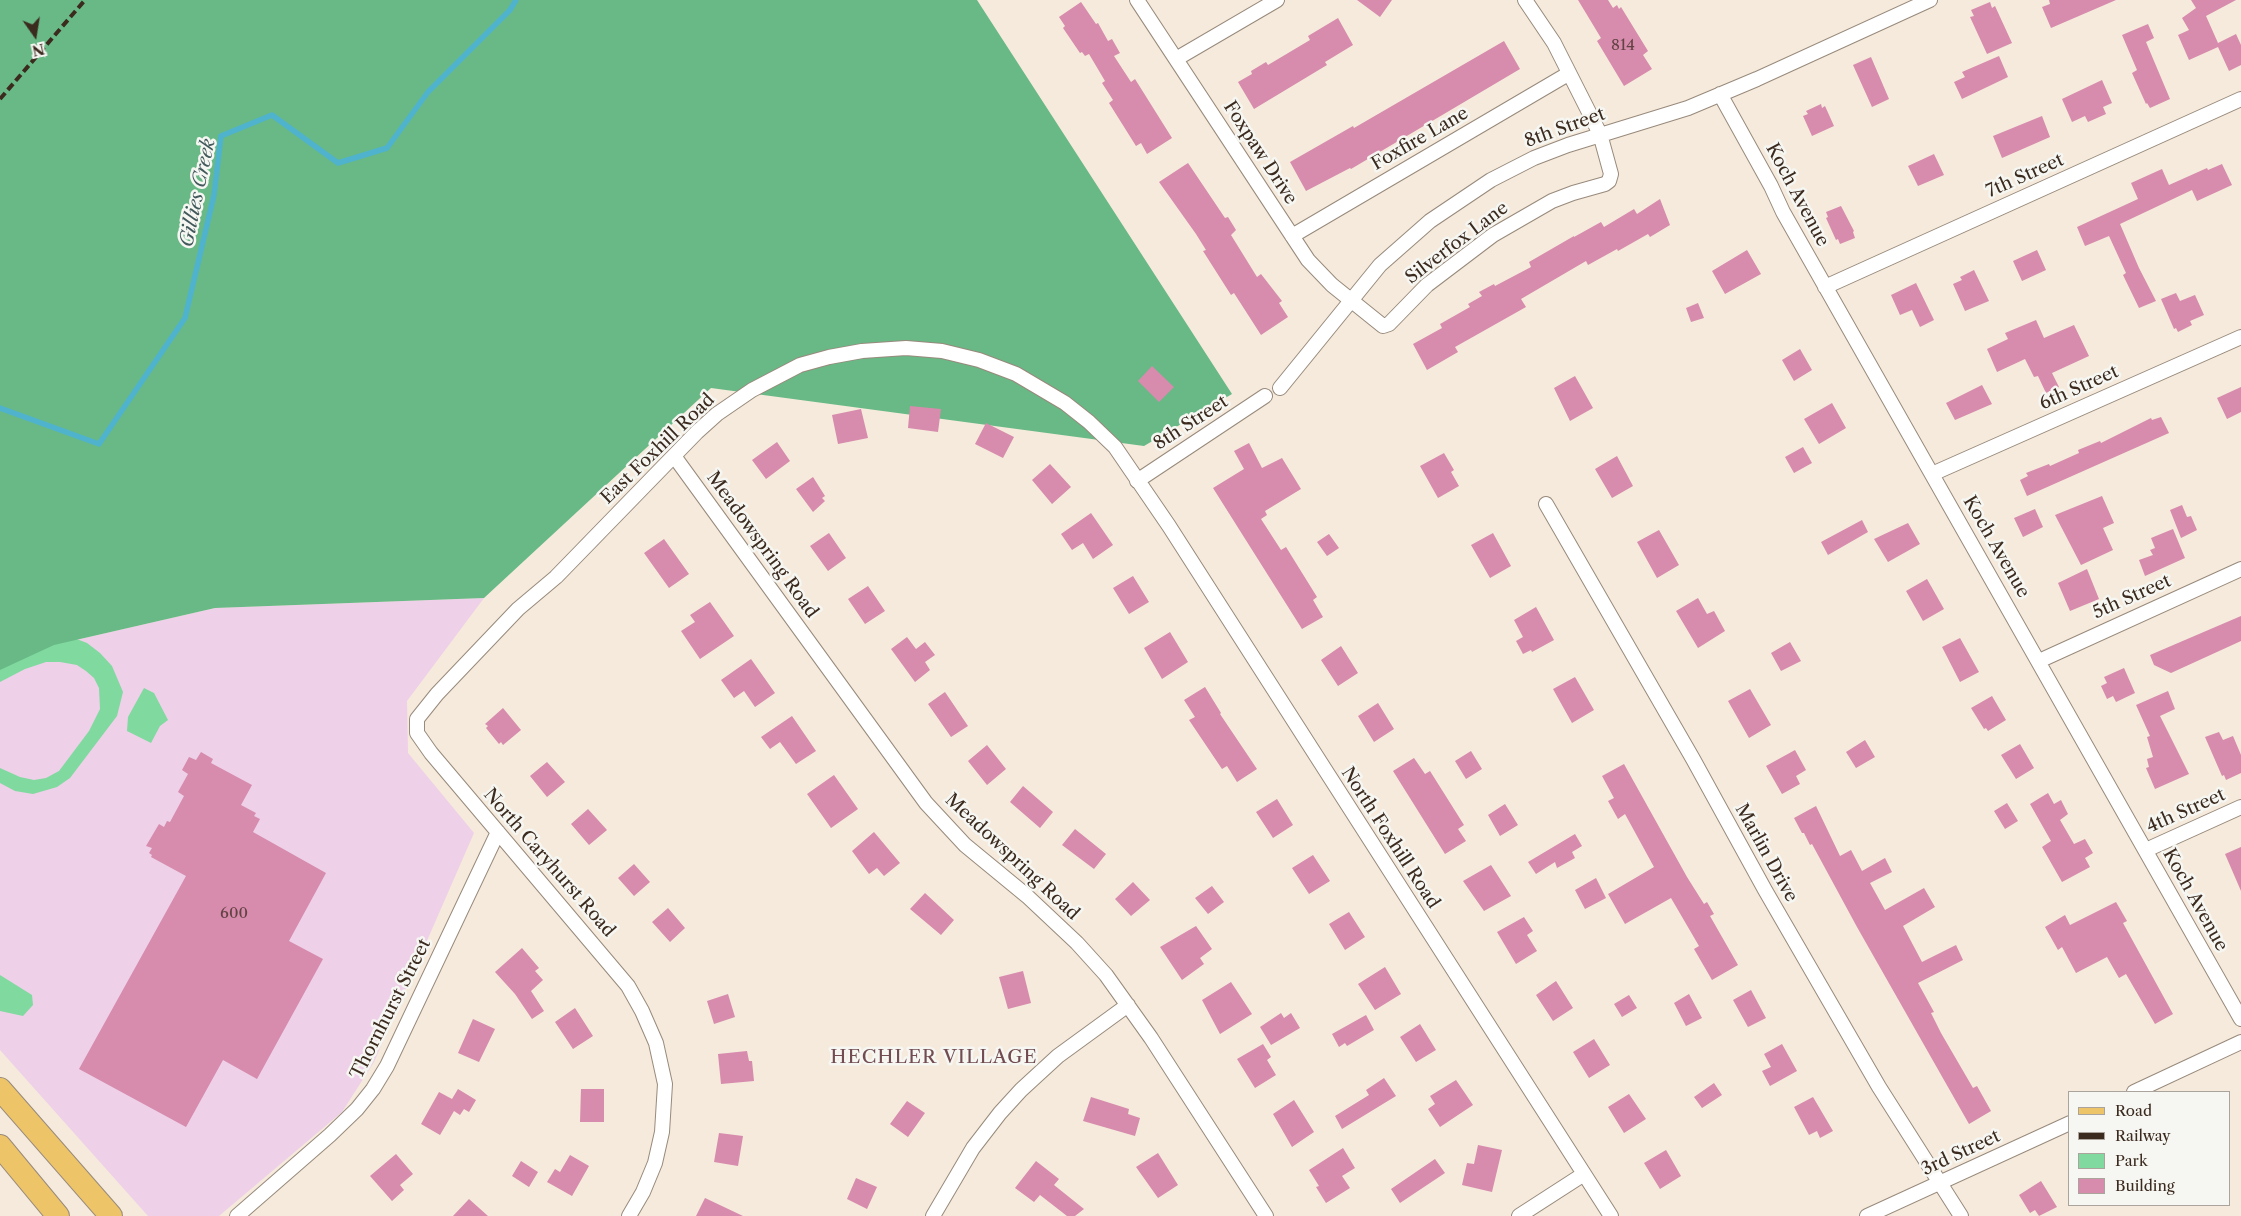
<!DOCTYPE html>
<style>
body{margin:0}
#map{position:relative;width:2241px;height:1216px;overflow:hidden;background:#f5eadb;font-family:"Libre Caslon Text",serif}
canvas{display:block}
.legend{position:absolute;left:2068px;top:1091px;width:162px;height:115px;box-sizing:border-box;background:#f6f6f2;border:1px solid #aba49d;margin:0;padding:6px 9px;list-style:none;font-size:15px;color:#3b2a1e}
.legend li{display:flex;align-items:center;gap:10px;height:25px}
.legend b{width:25px;border:1px solid #aba49d}
.north{position:absolute;left:10px;top:10px;width:50px;height:50px;-webkit-text-stroke:4px #f6f6f2;paint-order:stroke;rotate:167deg;font-size:14px;font-weight:700;line-height:20px;text-align:center;color:#3b2a1e}
.north::after{content:'';display:block;margin:auto;width:18px;height:22px;background:#3b2a1e;clip-path:polygon(50% 0,100% 100%,50% 72%,0 100%)}
</style>
<div id="map">
<canvas width="2241" height="1216"></canvas>
<ul class="legend">
<li><b style="height:6px;background:#eec469"></b>Road</li>
<li><b style="height:6px;background:#3b2a1e"></b>Railway</li>
<li><b style="height:14px;background:#80d99f"></b>Park</li>
<li><b style="height:14px;background:#d78bad"></b>Building</li>
</ul>
<div class="north">N</div>
</div>
<script>
const ctx = document.querySelector('canvas').getContext('2d');
ctx.lineJoin = 'round';
function fill(path, color) { ctx.fillStyle = color; ctx.fill(path, 'evenodd'); }
const shape = rows => new Path2D(rows.map(r => 'M' + r).join(''));
function trace(path, color, width, dash) { ctx.strokeStyle = color; ctx.lineWidth = width; ctx.lineCap = dash ? 'butt' : 'round'; ctx.setLineDash(dash || []); ctx.stroke(path); }
function label(font, color, halo, rows, align = 'center') {
  ctx.font = font + ' "Libre Caslon Text",serif'; ctx.lineWidth = 5; ctx.setLineDash([]); ctx.textBaseline = 'middle'; ctx.strokeStyle = halo; ctx.fillStyle = color; for (const [text, x, y, turn = 0] of rows) {
    ctx.save(); ctx.translate(x, y); ctx.rotate((+turn || 0) * Math.PI / 180); ctx.textAlign = isNaN(turn) ? turn : align; if (halo) ctx.strokeText(text, 0, 0); ctx.fillText(text, 0, 0); ctx.restore();
  }
}
const built = shape([
 [484,598,407,701,408,753,474,833,374,1062,342,1112,219,1216,148,1216,0,1050,0,670,54,645,215,608]
]);
const green = shape([
 [74,638,87,643,100,653,112,666,123,692,117,716,70,778,57,787,33,794,15,791,0,783,0,768,20,777,34,780,46,778,59,771,89,731,100,709,99,688,94,678,86,671,77,665,60,662,46,662,25,669,0,682,0,658],
 [144,688,154,693,168,720,160,726,151,743,127,731,128,717],
 [0,975,32,995,33,1005,23,1016,0,1011]
]);
const forest = shape([
 [0,0,977,0,1232,394,1144,446,711,388,484,598,215,608,54,645,0,670]
]);
const stream = shape([
 [0,408,99,444,185,318,214,195,221,136,272,115,338,163,387,148,428,92,510,10,516,0]
]);
const building = shape([
 [1357,0,1392,0,1380,17],
 [1578,0,1608,0,1613,8,1617,5,1619,9,1621,7,1648,51,1643,55,1652,69,1624,86,1597,41,1601,38],
 [2049,0,2116,0,2051,28,2042,7,2050,4],
 [2191,0,2236,0,2206,16,2218,43,2236,34,2241,45,2241,65,2229,71,2218,47,2189,60,2178,35,2189,30,2182,18,2196,8],
 [1081,2,1096,24,1098,23,1108,41,1112,39,1120,53,1114,56,1131,82,1135,79,1172,138,1147,154,1141,143,1136,146,1109,103,1113,100,1102,83,1105,81,1089,54,1085,56,1082,52,1080,53,1063,28,1065,26,1059,17],
 [1990,2,1992,8,1995,6,2012,43,1987,54,1970,17,1974,16,1971,10],
 [1338,18,1353,45,1325,62,1327,65,1254,109,1238,82,1252,74,1251,71,1266,62,1268,65,1310,40,1308,36],
 [2148,24,2154,38,2146,42,2170,99,2150,108,2147,103,2146,104,2132,73,2137,70,2122,35],
 [1504,41,1520,69,1351,169,1350,168,1306,191,1290,162,1353,126,1354,128],
 [1999,56,2008,77,1962,99,1954,82,1965,77,1962,72],
 [1871,57,1889,99,1872,107,1853,65],
 [2102,80,2112,103,2103,107,2106,114,2088,122,2085,116,2072,122,2062,99],
 [1821,104,1822,108,1825,106,1834,126,1812,136,1803,116,1808,114,1806,111],
 [2042,116,2050,137,2002,158,1993,136],
 [1934,154,1944,175,1918,186,1908,166],
 [1188,163,1225,218,1228,217,1236,230,1231,235,1257,277,1261,274,1282,301,1279,303,1288,317,1261,335,1234,293,1231,295,1203,251,1206,250,1196,234,1159,182],
 [2222,164,2232,185,2197,201,2192,190,2120,224,2139,268,2156,301,2139,308,2123,275,2126,273,2109,236,2085,246,2077,227,2138,199,2131,183,2162,169,2169,185,2207,168,2208,170],
 [1660,199,1670,225,1650,237,1648,234,1618,251,1617,249,1588,265,1586,261,1521,299,1526,307,1455,347,1458,352,1427,370,1413,344,1442,328,1440,324,1470,307,1468,304,1482,296,1479,292,1494,284,1495,286,1531,267,1529,262,1574,236,1574,237,1601,222,1604,227,1634,209,1637,214],
 [1841,206,1854,231,1853,232,1855,238,1840,244,1838,239,1836,240,1826,218,1828,217,1826,212],
 [1747,250,1761,274,1725,294,1712,271],
 [2037,250,2046,270,2022,281,2013,261],
 [1974,270,1989,301,1965,311,1953,284,1962,280,1960,277],
 [1916,283,1934,320,1920,327,1912,310,1900,315,1891,295],
 [2176,293,2180,301,2195,295,2204,315,2190,321,2192,325,2178,332,2176,328,2174,329,2161,299],
 [1698,303,1704,318,1691,322,1686,308],
 [2036,320,2044,338,2074,325,2089,356,2052,373,2059,387,2046,393,2038,376,2034,377,2025,359,1997,372,1987,349,2008,339,2005,333],
 [1800,349,1812,370,1794,381,1782,360],
 [1152,366,1174,387,1159,402,1138,381],
 [1575,376,1593,408,1570,421,1554,388],
 [1982,385,1992,404,1955,420,1946,403],
 [2241,387,2241,412,2227,419,2217,398],
 [1832,403,1846,428,1819,444,1804,419],
 [910,406,941,409,938,432,908,428],
 [861,409,868,438,838,444,832,415],
 [2161,417,2169,433,2027,496,2020,480,2028,476,2026,473,2049,464,2050,466,2079,453,2078,450,2100,441,2101,443,2151,418,2152,420],
 [986,423,1014,437,1003,458,975,444],
 [777,442,790,461,766,479,752,460],
 [1249,443,1262,468,1282,458,1301,489,1265,511,1267,515,1261,519,1281,550,1286,547,1317,597,1313,600,1323,617,1302,629,1213,488,1244,469,1234,451],
 [1803,447,1812,463,1794,473,1785,457],
 [1444,453,1454,470,1451,472,1459,486,1438,498,1420,466],
 [1617,456,1633,486,1612,498,1595,469],
 [1050,464,1071,487,1052,504,1032,480],
 [813,477,825,496,822,498,825,501,813,512,796,489],
 [2102,496,2114,523,2103,528,2113,550,2081,565,2055,515],
 [2182,505,2187,517,2191,516,2197,530,2181,538,2170,510],
 [2035,509,2043,527,2023,537,2014,518],
 [1091,513,1113,545,1093,559,1083,543,1072,550,1061,534],
 [1862,520,1868,532,1828,555,1821,542],
 [1908,523,1920,544,1888,562,1874,539],
 [2173,529,2185,558,2145,576,2139,560,2153,555,2150,550,2155,548,2151,538],
 [1659,530,1679,565,1657,578,1637,542],
 [829,533,846,558,828,571,810,546],
 [1493,533,1511,566,1490,578,1471,545],
 [1329,534,1339,548,1327,556,1317,542],
 [664,539,689,574,669,588,644,553],
 [2087,569,2099,599,2070,611,2058,583],
 [1133,576,1149,602,1129,614,1113,588],
 [1927,579,1944,609,1923,621,1906,591],
 [868,586,885,611,865,624,848,599],
 [1698,598,1707,614,1714,611,1725,631,1698,648,1676,611],
 [710,602,734,636,700,659,681,631,695,622,690,615],
 [1536,607,1554,640,1532,652,1531,650,1523,654,1516,641,1523,637,1514,620],
 [2241,616,2241,641,2171,673,2154,665,2150,655],
 [1170,632,1188,662,1162,679,1144,648],
 [907,637,916,649,925,642,935,655,925,662,930,670,915,682,891,649],
 [1960,638,1979,672,1960,682,1942,647],
 [1790,642,1801,661,1781,671,1771,653],
 [1341,646,1358,673,1338,686,1321,660],
 [751,659,775,693,755,707,744,691,734,698,721,680],
 [2124,668,2135,693,2116,702,2113,696,2107,699,2101,686,2107,683,2104,677],
 [1575,677,1594,710,1572,723,1553,689],
 [1205,687,1221,713,1220,714,1257,769,1237,782,1227,766,1222,769,1189,720,1195,717,1184,700],
 [1750,689,1771,725,1749,738,1728,701],
 [2168,691,2175,709,2160,716,2189,774,2155,789,2146,768,2149,767,2147,759,2153,757,2147,737,2150,736,2136,705],
 [945,692,968,726,951,737,928,704],
 [1992,696,2006,720,1988,731,1986,728,1984,729,1971,708],
 [1378,703,1394,729,1374,742,1358,716],
 [503,708,521,730,503,745,501,742,499,744,486,728,488,726,485,724],
 [792,716,816,751,796,764,780,742,770,749,761,737],
 [2219,732,2223,740,2233,736,2241,755,2241,773,2226,780,2224,775,2222,776,2205,737],
 [1865,740,1875,757,1856,768,1846,752],
 [2020,744,2034,768,2016,779,2001,755],
 [987,745,1006,769,987,785,968,761],
 [1795,750,1806,770,1796,776,1800,784,1782,794,1766,766],
 [1471,751,1482,769,1466,779,1455,761],
 [201,752,213,759,211,763,252,785,241,805,256,813,254,816,260,819,253,832,326,873,289,941,323,959,257,1079,223,1060,186,1127,79,1069,186,876,151,857,152,855,149,853,152,848,146,846,159,824,164,827,167,821,170,822,184,796,178,792,188,774,182,770,189,757,196,760],
 [1414,758,1425,774,1430,771,1464,825,1458,829,1466,841,1445,854,1393,771],
 [547,762,565,782,547,797,530,776],
 [1624,764,1687,877,1704,904,1707,902,1714,914,1710,916,1738,965,1712,980,1694,949,1699,946,1671,898,1625,924,1608,894,1654,867,1625,814,1618,819,1608,801,1614,798,1602,776],
 [834,775,858,809,831,828,807,794],
 [1023,786,1053,812,1040,828,1010,802],
 [2048,793,2054,804,2061,800,2068,814,2060,820,2074,844,2085,839,2093,853,2085,858,2090,867,2062,882,2042,847,2051,841,2030,804],
 [1277,799,1293,825,1273,838,1256,812],
 [2007,803,2018,821,2005,829,1994,811],
 [1505,804,1518,825,1500,836,1488,815],
 [1816,806,1840,856,1851,850,1862,871,1885,858,1892,872,1870,883,1885,910,1924,888,1935,907,1903,926,1922,962,1956,945,1963,960,1918,983,1934,1012,1931,1013,1941,1033,1973,1088,1977,1086,1991,1111,1969,1124,1857,927,1812,844,1810,845,1804,833,1802,833,1794,818],
 [588,809,607,830,589,845,571,824],
 [1075,829,1106,854,1094,869,1062,845],
 [874,832,900,863,884,876,877,868,869,874,852,851],
 [1575,834,1582,846,1572,852,1575,858,1557,868,1555,862,1536,874,1528,862],
 [2241,847,2241,891,2225,854],
 [1313,855,1330,881,1309,894,1292,868],
 [634,864,650,882,634,896,618,878],
 [1491,865,1511,896,1484,911,1463,881],
 [1596,878,1606,898,1585,909,1575,890],
 [1133,882,1150,900,1131,916,1115,899],
 [1212,886,1224,902,1208,914,1195,898],
 [925,893,954,920,941,935,910,909],
 [2116,902,2127,921,2123,923,2173,1014,2155,1024,2126,974,2119,978,2107,957,2076,973,2062,947,2058,950,2045,927,2065,915,2070,925],
 [668,908,685,928,670,942,652,922],
 [1349,912,1365,937,1345,950,1329,924],
 [1524,917,1533,931,1527,935,1537,951,1516,964,1497,932],
 [1196,926,1212,949,1200,958,1204,964,1182,980,1160,947],
 [522,948,539,968,535,971,543,980,531,991,544,1011,532,1019,515,994,495,972],
 [1385,967,1401,994,1375,1010,1358,984],
 [1023,971,1031,1003,1008,1009,999,977],
 [1556,981,1573,1008,1553,1021,1536,995],
 [1231,982,1252,1014,1220,1034,1202,1000],
 [1751,990,1766,1018,1748,1027,1733,1000],
 [728,994,735,1017,714,1024,707,1001],
 [1689,994,1702,1018,1686,1026,1674,1003],
 [1629,995,1637,1008,1622,1017,1614,1004],
 [575,1008,593,1036,573,1049,555,1022],
 [1281,1013,1284,1018,1291,1013,1300,1028,1271,1045,1260,1027],
 [1366,1015,1374,1030,1347,1046,1345,1043,1339,1047,1332,1034],
 [473,1019,495,1029,479,1062,458,1053],
 [1420,1024,1436,1050,1416,1062,1400,1037],
 [1594,1039,1610,1065,1589,1078,1573,1052],
 [1263,1044,1271,1057,1267,1060,1276,1075,1255,1088,1237,1059],
 [1782,1044,1797,1071,1770,1086,1762,1071,1771,1067,1764,1054],
 [747,1051,749,1061,752,1061,754,1081,721,1084,718,1054],
 [1384,1078,1396,1096,1342,1129,1335,1116,1369,1095,1366,1090],
 [1456,1080,1473,1105,1440,1127,1428,1109,1435,1104,1430,1096],
 [1714,1083,1722,1095,1702,1108,1694,1097],
 [458,1089,476,1100,469,1112,464,1109,460,1115,454,1111,440,1135,421,1124,439,1092,452,1099],
 [581,1089,604,1089,604,1122,580,1122],
 [1629,1094,1646,1119,1624,1133,1608,1107],
 [1091,1097,1129,1109,1128,1114,1140,1118,1135,1136,1083,1121],
 [1813,1097,1833,1131,1820,1138,1817,1131,1809,1135,1794,1107],
 [1294,1100,1314,1132,1292,1147,1273,1114],
 [907,1101,925,1113,908,1137,890,1124],
 [719,1133,743,1136,738,1166,714,1162],
 [1478,1145,1502,1150,1492,1192,1462,1185,1467,1163,1474,1164],
 [1343,1148,1355,1168,1342,1176,1350,1188,1326,1203,1316,1187,1319,1186,1309,1170],
 [1666,1150,1681,1176,1660,1189,1644,1163],
 [1158,1153,1178,1185,1158,1198,1136,1167],
 [396,1154,413,1174,400,1185,404,1190,392,1201,370,1176],
 [570,1155,589,1166,572,1196,547,1182,555,1169,560,1172],
 [1435,1159,1445,1173,1400,1203,1391,1189],
 [521,1161,538,1172,529,1187,512,1176],
 [1036,1161,1059,1179,1054,1185,1084,1209,1075,1216,1067,1216,1040,1195,1034,1202,1015,1188],
 [856,1178,877,1187,867,1209,847,1199],
 [2041,1181,2057,1207,2039,1216,2035,1210,2030,1213,2019,1195],
 [705,1198,743,1216,696,1216],
 [469,1199,488,1216,453,1216]
]);
const street = shape([
 [1137,0,1308,260,1332,285,1383,326,1389,324,1427,285,1493,235,1552,201,1573,193,1605,184,1609,181,1611,174,1600,134,1554,43,1525,0],
 [1176,59,1277,0],
 [1720,94,1771,186,1783,212,2241,1019],
 [1292,236,1568,74],
 [1825,287,2241,99],
 [1280,388,1380,265,1430,221,1491,180,1534,158,1568,145,1688,108,1757,79,1930,0],
 [674,456,926,803,965,845,1027,896,1077,943,1106,975,1151,1038,1266,1216],
 [1932,474,2241,337],
 [1137,481,1265,396],
 [1546,504,1693,759,1765,890,1879,1087,1961,1216],
 [2039,661,2241,569],
 [2146,850,2241,807],
 [2134,1092,2241,1042],
 [237,1216,330,1135,357,1109,373,1089,387,1066,498,832],
 [629,1216,643,1192,655,1163,662,1132,665,1084,656,1043,642,1011,628,986,431,753,417,733,417,719,437,694,518,609,556,577,697,432,717,414,752,390,800,365,829,357,862,351,906,348,942,351,979,360,1016,374,1065,403,1089,422,1115,447,1169,526,1611,1216],
 [933,1216,973,1148,1000,1113,1021,1090,1058,1056,1128,1005],
 [1519,1216,1584,1174],
 [1867,1216,2070,1123]
]);
const primary = shape([
 [0,1089,111,1216],
 [0,1146,58,1216]
]);
const rail = shape([
 [0,99,85,0]
]);
const numberNames = [
 ["814",1623,46],
 ["600",234,914]
];
const streetNames = [
 ["8th Street",1565,128,-20],
 ["Foxfire Lane",1420,139,-30],
 ["Foxpaw Drive",1260,153,57],
 ["7th Street",2025,176,-24],
 ["Koch Avenue",1797,195,62],
 ["Silverfox Lane",1457,243,-37],
 ["6th Street",2079,388,-24],
 ["8th Street",1191,423,-33],
 ["East Foxhill Road",658,449,-44],
 ["Meadowspring Road",762,545,54],
 ["Koch Avenue",1996,547,60],
 ["5th Street",2132,597,-24],
 ["4th Street",2186,811,-24],
 ["North Foxhill Road",1390,838,57],
 ["Marlin Drive",1766,853,61],
 ["Meadowspring Road",1012,857,43],
 ["North Caryhurst Road",549,863,49],
 ["Koch Avenue",2195,900,61],
 ["Thornhurst Street",391,1009,-63],
 ["3rd Street",1961,1153,-25]
];
const waterNames = [
 ["Gillies Creek",198,193,-78]
];
const neighbourhoodNames = [
 ["HECHLER VILLAGE",934,1058]
];
fill(built, '#eed0e8');
fill(green, '#80d99f');
fill(forest, '#68b986');
trace(stream, '#4fb3ce', 5.5);
fill(building, '#d78bad');
trace(street, '#988a7c', 16);
trace(primary, '#988a7c', 24);
trace(street, '#fff', 14);
trace(primary, '#eec469', 22);
trace(rail, '#3b2a1e', 4, [8, 4]);
label('15px', '#624242', null, numberNames);
label('18px', '#3b2a1e', '#f6f6f2', streetNames);
label('italic 19px', '#425a5c', '#f6f6f2', waterNames);
ctx.letterSpacing = '1px';
label('19px', '#724c50', '#f6f6f2', neighbourhoodNames);
ctx.letterSpacing = '0px';
</script>
